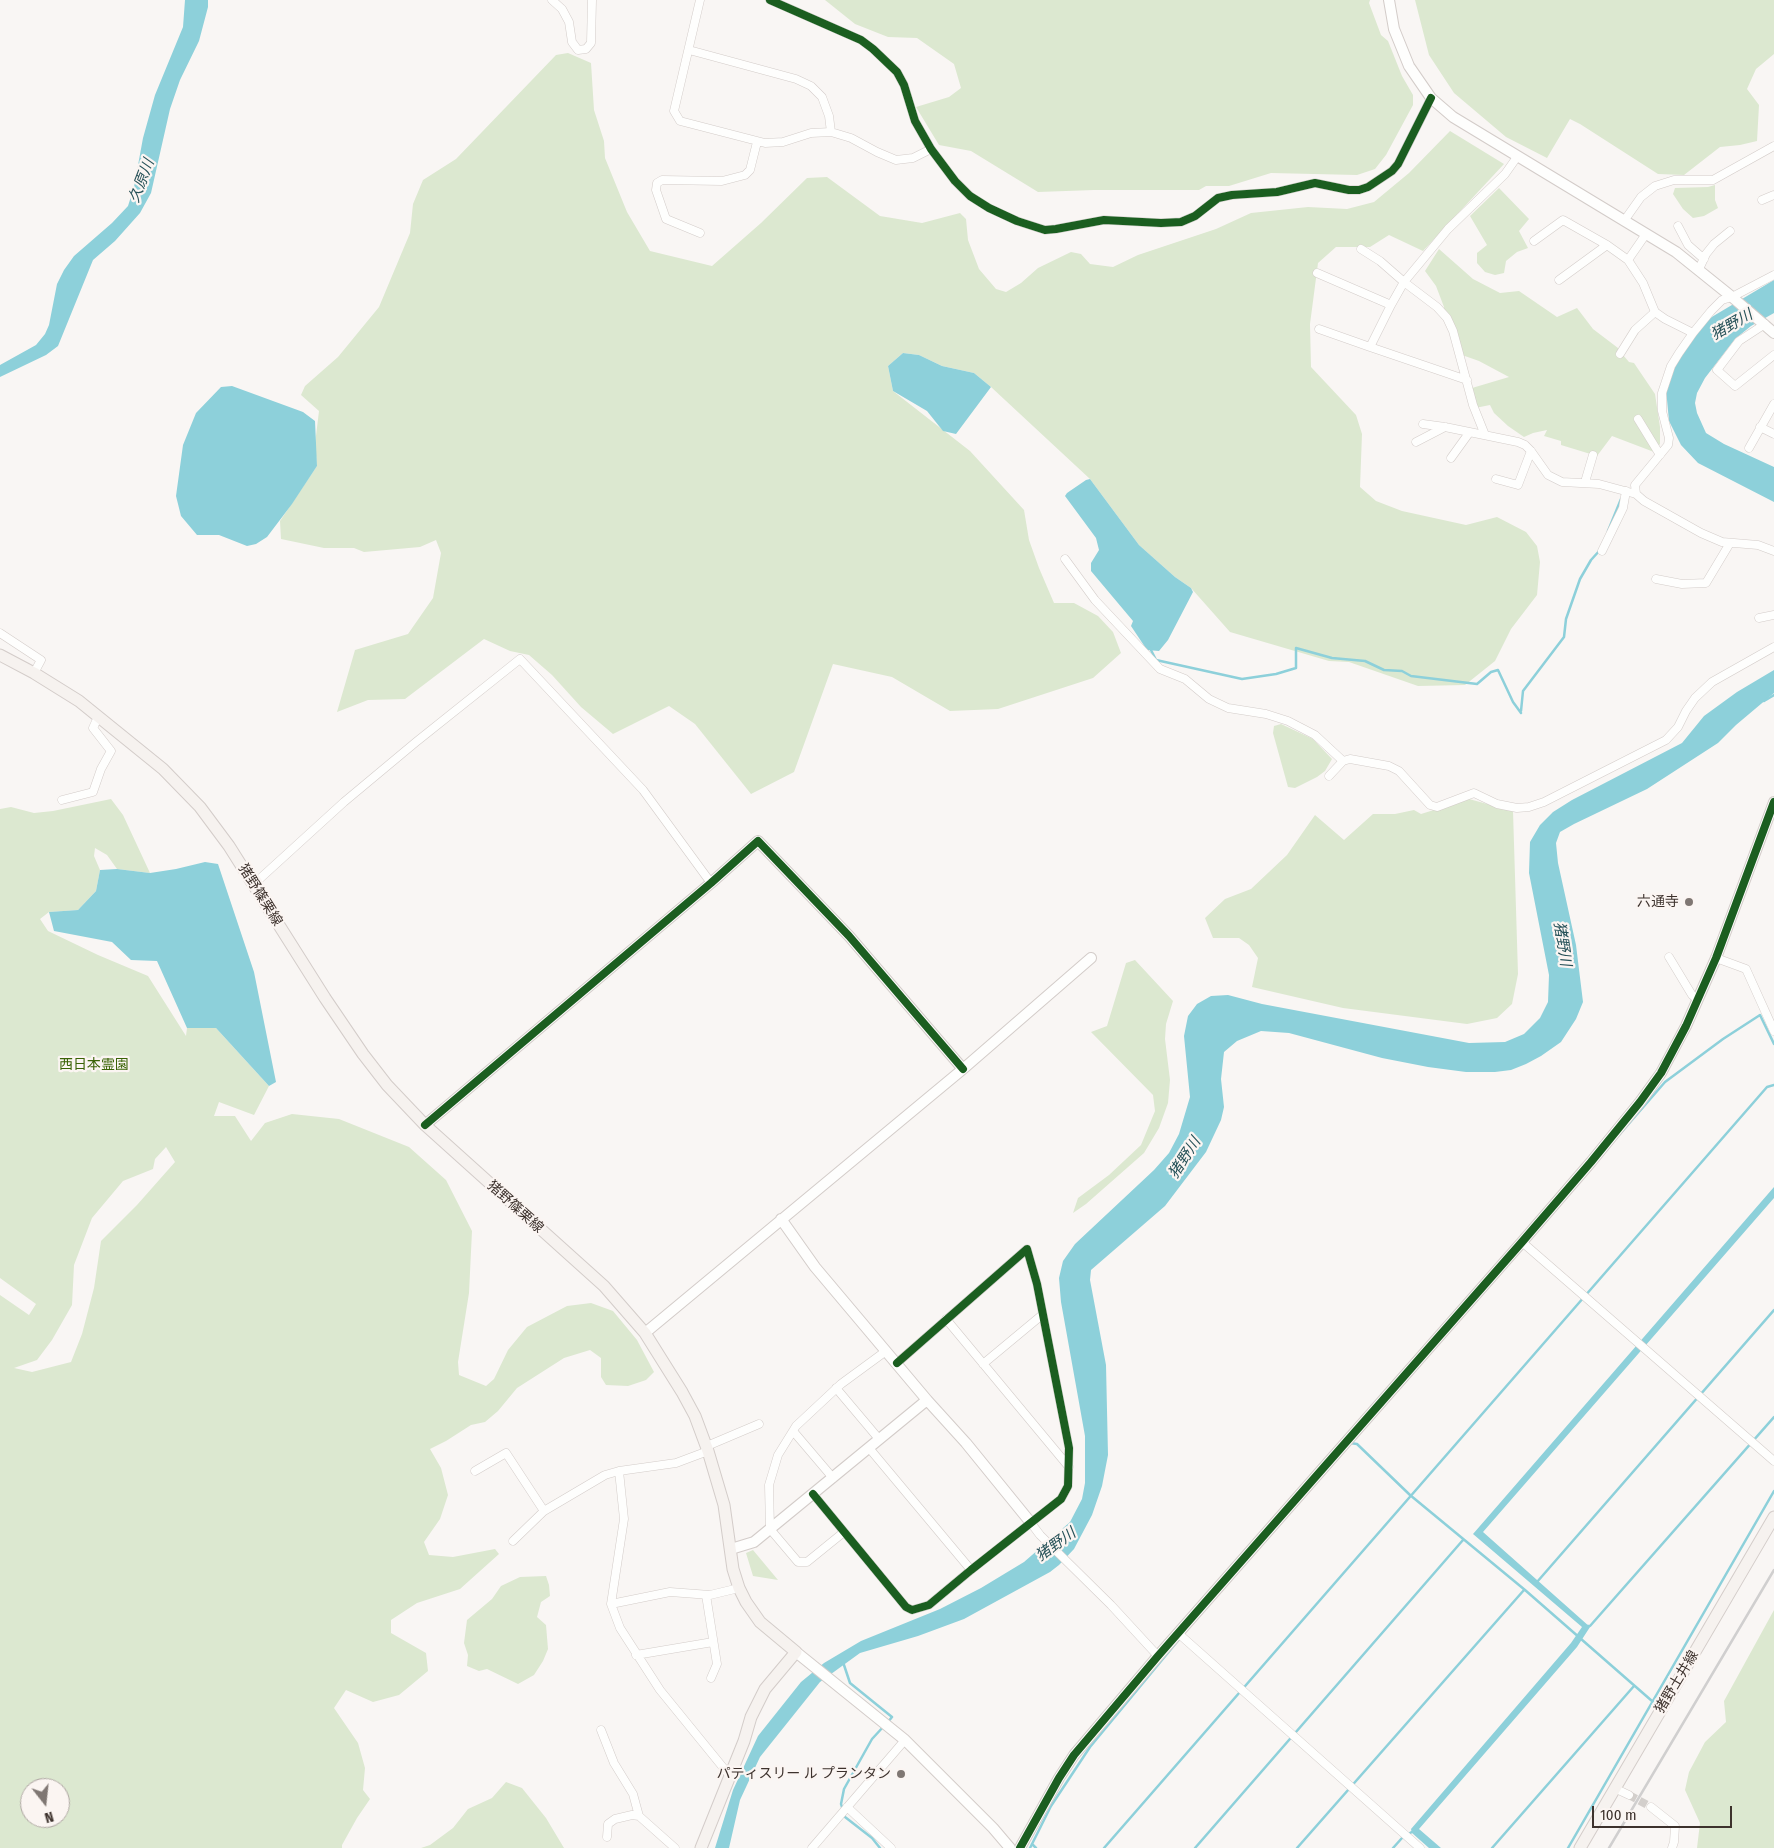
<!DOCTYPE html>
<meta charset="utf-8">
<style>
body{margin:0}
#map{position:relative;width:1774px;height:1848px;overflow:hidden;background:#f9f6f4;font-family:"Fira Sans Condensed",sans-serif}
canvas{display:block}
.north{position:absolute;left:20px;top:1778px;width:50px;height:50px;box-sizing:border-box;background:#fbf5f2;border:1px solid #afa7a3;border-radius:50%;rotate:164deg;font-size:14px;font-weight:700;line-height:20px;text-align:center;color:#3d322d}
.north::after{content:'';display:block;margin:auto;width:18px;height:22px;background:#7f7773;clip-path:polygon(50% 0,100% 100%,50% 72%,0 100%)}
.scale{position:absolute;left:1592px;top:1806px;width:140px;height:22px;box-sizing:border-box;border:2px solid #3d322d;border-top:0;padding-left:6px;font-size:15px;line-height:18px;white-space:nowrap;color:#3d322d;-webkit-text-stroke:4px #fbf5f2;paint-order:stroke}
</style>
<div id="map">
<canvas width="1774" height="1848"></canvas>
<div class="north">N</div>
<div class="scale">100 m</div>
</div>
<script>
const ctx = document.querySelector('canvas').getContext('2d');
ctx.lineJoin = 'round';
function fill(path, color) { ctx.fillStyle = color; ctx.fill(path, 'evenodd'); }
const shape = rows => new Path2D(rows.map(r => 'M' + r).join(''));
function trace(path, color, width, dash) { ctx.strokeStyle = color; ctx.lineWidth = width; ctx.lineCap = dash ? 'butt' : 'round'; ctx.setLineDash(dash || []); ctx.stroke(path); }
function label(font, color, halo, rows, align = 'center') {
  ctx.font = font + ' "Fira Sans Condensed","Noto Sans JP",sans-serif'; ctx.lineWidth = 4.5; ctx.setLineDash([]); ctx.textBaseline = 'middle'; ctx.strokeStyle = halo; ctx.fillStyle = color; for (const [text, x, y, turn = 0] of rows) {
    ctx.save(); ctx.translate(x, y); ctx.rotate((+turn || 0) * Math.PI / 180); ctx.textAlign = isNaN(turn) ? turn : align; if (halo) ctx.strokeText(text, 0, 0); ctx.fillText(text, 0, 0); ctx.restore();
  }
}
const green = shape([
 [825,0,1370,0,1369,3,1381,35,1388,41,1402,76,1413,95,1413,105,1386,155,1375,169,1357,175,1271,173,1229,186,1206,186,1199,190,1094,190,1038,192,971,151,939,145,916,107,949,97,961,88,954,64,917,38,888,37,855,24],
 [1415,0,1774,0,1774,54,1756,69,1747,89,1759,105,1757,141,1740,145,1720,147,1684,175,1658,174,1580,124,1570,119,1547,158,1506,137,1454,93,1429,55],
 [568,53,591,63,594,110,604,141,605,158,627,212,650,251,712,266,761,223,807,178,827,177,880,216,922,223,960,213,966,219,968,240,979,269,996,289,1006,292,1021,283,1038,268,1071,252,1081,254,1090,264,1113,267,1138,255,1216,229,1251,213,1308,207,1347,209,1374,202,1409,173,1450,131,1504,164,1423,251,1389,235,1370,247,1336,247,1318,263,1310,324,1311,367,1356,415,1362,434,1360,487,1376,501,1402,511,1466,525,1497,517,1526,532,1537,546,1540,562,1537,595,1511,629,1495,661,1465,685,1418,686,1349,662,1329,661,1230,632,1191,588,1175,577,1139,545,1090,479,991,387,974,373,942,366,919,355,903,353,888,366,893,391,970,451,1024,510,1029,540,1039,568,1054,603,1074,603,1098,616,1113,632,1121,653,1093,678,998,709,950,711,892,677,833,664,794,772,751,794,695,724,669,706,613,734,581,707,552,675,529,655,510,651,484,639,405,699,368,700,337,712,355,650,408,634,433,598,441,553,436,540,420,547,364,552,354,548,324,548,281,539,280,521,317,466,315,444,319,411,301,395,305,386,338,357,379,307,410,233,413,204,423,180,456,159,556,55],
 [1715,185,1715,200,1718,208,1704,216,1693,218,1683,209,1673,194,1675,188,1708,187],
 [1499,188,1529,219,1519,231,1528,248,1517,252,1506,261,1504,273,1495,275,1485,272,1477,263,1477,253,1487,245,1470,216],
 [1439,249,1473,279,1500,293,1519,291,1557,317,1577,308,1593,329,1618,348,1618,356,1623,355,1629,362,1634,363,1655,394,1660,427,1660,444,1654,452,1612,436,1597,456,1561,445,1561,441,1544,436,1547,430,1533,433,1524,437,1508,426,1494,413,1490,405,1475,408,1472,388,1509,377,1479,361,1462,355,1443,317,1444,307,1436,286,1425,271],
 [1281,724,1313,739,1332,759,1325,771,1317,777,1295,788,1288,787,1273,733,1274,726],
 [111,799,123,815,150,873,117,869,107,855,95,848,94,856,100,870,96,891,78,910,49,912,40,919,48,931,98,955,148,976,186,1036,187,1028,216,1028,269,1086,254,1115,219,1102,214,1116,235,1116,251,1141,265,1123,292,1114,339,1119,409,1147,446,1180,472,1231,469,1293,458,1362,459,1375,486,1386,494,1379,508,1350,527,1327,567,1306,591,1303,613,1311,637,1340,654,1372,646,1380,628,1386,606,1385,601,1377,601,1358,590,1350,564,1358,517,1388,498,1411,485,1422,471,1425,446,1441,430,1449,441,1468,448,1495,440,1519,424,1542,429,1555,453,1557,495,1549,499,1554,460,1589,417,1603,391,1620,391,1633,426,1653,428,1671,399,1695,373,1702,346,1690,334,1708,358,1743,365,1768,363,1790,370,1799,357,1818,342,1845,342,1848,0,1848,0,1295,29,1315,36,1304,0,1278,0,809,11,807,34,813,53,811],
 [166,1147,175,1162,137,1205,101,1241,94,1288,82,1334,71,1362,32,1372,14,1368,37,1360,52,1340,72,1305,74,1265,92,1218,123,1181,153,1169,155,1159],
 [30,1788,60,1788,60,1818,30,1818],
 [1469,799,1513,811,1518,974,1512,1004,1497,1018,1467,1024,1343,1008,1252,987,1258,958,1249,945,1239,938,1213,938,1205,918,1225,899,1251,889,1287,855,1315,815,1344,840,1373,814,1395,814,1414,810,1421,814],
 [1135,960,1173,1001,1166,1024,1165,1039,1170,1080,1168,1103,1159,1128,1144,1153,1086,1204,1073,1213,1078,1198,1109,1175,1141,1145,1155,1111,1153,1095,1091,1032,1107,1026,1126,963],
 [753,1550,778,1580,753,1576,746,1553],
 [546,1576,549,1585,550,1596,541,1602,537,1617,546,1625,548,1649,543,1661,534,1675,518,1684,487,1669,479,1671,467,1666,468,1655,464,1643,467,1620,492,1599,501,1586,520,1577],
 [1774,1610,1774,1848,1697,1848,1700,1823,1685,1790,1689,1772,1705,1742,1726,1722,1724,1701],
 [506,1782,522,1788,546,1818,564,1848,421,1848,430,1845,453,1828,468,1809,492,1798]
]);
const water = shape([
 [185,0,208,0,208,7,199,41,180,80,170,109,151,193,140,213,115,241,93,260,58,346,46,355,0,377,0,365,36,345,45,334,49,325,57,284,64,270,74,256,112,223,128,206,134,187,143,138,155,95,183,27],
 [1774,280,1774,313,1751,326,1735,339,1705,378,1697,393,1695,403,1697,413,1706,433,1724,444,1774,467,1774,502,1698,463,1681,445,1669,421,1666,389,1676,364,1705,321],
 [903,353,919,355,942,366,974,373,991,387,956,434,943,431,927,411,893,391,888,366],
 [232,386,303,412,315,421,317,466,292,504,267,537,256,544,247,546,219,535,197,535,181,516,176,496,183,445,196,413,221,387],
 [1090,479,1139,545,1175,577,1191,588,1193,592,1168,640,1159,651,1147,650,1131,626,1133,621,1091,571,1091,563,1099,550,1096,538,1065,496,1067,493,1086,480],
 [1774,670,1774,693,1736,725,1718,743,1647,789,1574,824,1560,832,1556,843,1558,863,1576,945,1583,1002,1576,1019,1561,1042,1541,1056,1526,1064,1511,1070,1495,1072,1466,1072,1428,1067,1382,1058,1289,1033,1261,1031,1237,1041,1224,1052,1221,1079,1224,1107,1221,1120,1206,1152,1165,1206,1091,1270,1090,1280,1106,1365,1108,1455,1102,1486,1092,1515,1074,1549,1059,1565,1050,1572,964,1619,918,1636,860,1653,820,1682,760,1757,740,1800,729,1848,715,1848,733,1790,758,1736,801,1682,824,1663,861,1641,940,1609,981,1588,1024,1562,1070,1522,1082,1499,1085,1483,1085,1436,1061,1302,1059,1278,1063,1261,1075,1244,1154,1170,1169,1153,1179,1134,1190,1097,1184,1036,1188,1016,1197,1004,1211,996,1228,995,1262,1004,1469,1043,1505,1042,1524,1034,1540,1018,1548,1002,1549,975,1529,873,1530,842,1540,825,1553,812,1572,800,1682,743,1704,716,1737,692],
 [205,862,218,864,254,972,276,1082,269,1086,216,1028,187,1028,157,961,131,960,112,942,54,931,49,912,78,910,96,891,100,870,117,869,150,873,176,869],
 [1774,1187,1774,1198,1483,1532,1590,1627,1577,1647,1419,1829,1441,1848,1429,1848,1412,1833,1411,1829,1571,1643,1582,1627,1473,1534]
]);
const stream = shape([
 [1608,531,1621,499],
 [1150,648,1156,660,1242,679,1276,674,1296,668,1296,648,1332,658,1365,661,1384,670,1402,671,1411,676,1477,684,1491,672,1498,670,1513,702,1521,713],
 [1764,701,1774,695],
 [1521,711,1523,691,1564,637,1566,619,1580,579,1591,560,1600,550],
 [1619,1135,1665,1082,1723,1039,1760,1015,1774,1044],
 [1350,1443,1357,1444,1410,1495,1525,1590,1652,1701],
 [1537,1582,1774,1310],
 [1587,1626,1590,1626,1774,1417],
 [843,1662,850,1683,892,1717,888,1722],
 [1032,1844,1036,1848],
 [880,1848,872,1838,845,1817,841,1804,844,1789,872,1739,884,1726],
 [1030,1848,1051,1806,1090,1747,1181,1637],
 [1104,1848,1767,1087,1774,1085],
 [1195,1848,1463,1540],
 [1297,1848,1524,1590],
 [1393,1848,1402,1838,1415,1830],
 [1492,1848,1634,1686],
 [1568,1848,1774,1491]
]);
const minorTunnel = shape([
 [1629,1795,1651,1807]
]);
const minor = shape([
 [552,0,562,9,569,22,572,42,578,50,586,49,591,43,592,0],
 [700,0,674,111,680,121,765,143,783,142,811,133,831,132,851,138,877,152,896,160,913,158,931,149],
 [770,0,861,40,873,49,897,72,904,85,915,121,931,149,955,181,970,196,989,208,1017,221,1045,230,1056,229,1104,220,1161,223,1181,222,1195,216,1218,198,1232,195,1277,192,1315,183,1349,190,1359,190,1368,187,1392,171,1398,164,1431,98],
 [689,50,796,79,811,86,822,97,829,116,831,132],
 [1762,200,1774,195],
 [1624,221,1641,197,1655,186,1674,180,1713,180,1774,146],
 [1678,226,1688,245,1704,259],
 [700,233,666,219,656,190,657,183,662,180,722,181,745,175,750,170,757,142],
 [1534,241,1563,220,1607,245,1628,260,1643,283,1655,312,1665,319,1693,333],
 [1361,249,1380,261,1404,282,1437,307,1447,318,1453,331,1473,405,1485,435],
 [1628,260,1646,234],
 [1699,269,1706,254,1714,244,1730,231],
 [1317,273,1391,305],
 [1559,280,1607,245],
 [1765,324,1739,341,1717,370,1735,386,1774,355],
 [1319,329,1370,347],
 [1620,354,1635,330,1655,312],
 [1467,380,1370,347,1391,305,1404,282,1448,229,1505,174,1517,157],
 [1638,419,1660,455],
 [1423,424,1445,427,1518,442,1525,445,1531,451,1548,475,1562,482,1599,484,1636,494,1644,501,1701,533,1722,542,1758,545,1774,551],
 [1760,427,1774,434],
 [1416,442,1445,427],
 [1749,448,1774,404],
 [1451,458,1469,433],
 [1496,479,1518,485,1531,451],
 [1585,482,1593,455],
 [1636,494,1635,485,1668,445,1669,438,1662,411,1662,393,1671,366,1679,353,1693,333,1711,311,1722,300,1732,297,1774,275],
 [1602,551,1623,508,1626,491],
 [1065,559,1095,600,1160,669,1185,679,1209,699,1228,708,1266,714,1288,721,1315,735,1343,761],
 [1656,579,1682,584,1706,583,1730,543],
 [1759,618,1774,615],
 [0,633,41,660,34,673],
 [1329,776,1343,761,1350,759,1389,766,1399,771,1430,805,1437,807,1474,793,1497,804,1517,808,1529,807,1544,802,1666,740,1678,727,1686,711,1695,698,1712,682,1774,647],
 [62,800,93,792,101,769,111,751,93,728,98,717],
 [254,884,344,802,416,742,520,659,643,790,711,883],
 [1669,957,1692,995,1698,1000],
 [1716,958,1746,969,1774,1031],
 [1522,1242,1774,1461],
 [946,1319,1069,1467],
 [983,1364,1042,1315],
 [836,1388,879,1439],
 [793,1431,833,1478],
 [707,1446,759,1424],
 [869,1448,971,1570],
 [708,1451,676,1463,619,1471,624,1519,611,1604,620,1628,660,1690,730,1776],
 [475,1471,506,1453,544,1511],
 [813,1494,906,1607,912,1610,929,1605,971,1570,1061,1499,1068,1486,1069,1448,1037,1284,1027,1249,897,1363],
 [1031,1523,1040,1535,1111,1605,1158,1656],
 [844,1532,807,1562,798,1562,770,1529,769,1485,778,1455,796,1426,841,1384,886,1351],
 [513,1541,544,1511,605,1475,619,1471],
 [706,1595,717,1664,711,1678],
 [611,1604,670,1592,710,1595,739,1588],
 [1179,1634,1420,1848],
 [636,1655,713,1642],
 [601,1730,614,1763,633,1794,639,1816,675,1848],
 [1614,1788,1629,1795],
 [847,1807,891,1848],
 [1651,1807,1675,1826,1674,1842,1672,1848],
 [607,1837,608,1824,615,1819,632,1815,639,1816],
 [812,1848,905,1740]
]);
const tertiary = shape([
 [1389,0,1394,29,1409,66,1431,98,1453,117,1676,252,1732,297,1774,333],
 [425,1125,711,883,758,841,849,936,963,1069],
 [781,1219,815,1267,927,1400,966,1443,1031,1523],
 [645,1333,963,1069,1091,958],
 [731,1549,754,1542,927,1400],
 [796,1652,905,1740,993,1828,1010,1848],
 [1020,1848,1059,1778,1074,1755,1158,1656,1522,1242,1591,1162,1640,1102,1661,1073,1686,1026,1716,958,1774,802]
]);
const secondary = shape([
 [0,655,34,673,79,701,163,769,200,807,229,846,325,998,363,1054,387,1085,425,1125,604,1286,645,1333,682,1392,695,1416,708,1451,724,1505,733,1569,739,1588,746,1602,760,1622,796,1652,765,1689,751,1717,744,1741,701,1848],
 [1580,1848,1774,1517]
]);
const rail = shape([
 [1609,1848,1774,1570]
]);
const cycleway = shape([
 [770,0,861,40,873,49,897,72,904,85,915,121,931,149,955,181,970,196,989,208,1017,221,1045,230,1056,229,1104,220,1161,223,1181,222,1195,216,1218,198,1232,195,1277,192,1315,183,1349,190,1359,190,1368,187,1392,171,1398,164,1431,98],
 [425,1125,711,883,758,841,849,936,963,1069],
 [813,1494,906,1607,912,1610,929,1605,971,1570,1061,1499,1068,1486,1069,1448,1037,1284,1027,1249,897,1363],
 [1020,1848,1059,1778,1074,1755,1158,1656,1522,1242,1591,1162,1640,1102,1661,1073,1686,1026,1716,958,1774,802]
]);
const markers = [
 [1689,902,5,"#7f7773"],
 [901,1774,5,"#7f7773"]
];
const streetNames = [
 ["猪野篠栗線",260,895,58],
 ["猪野篠栗線",515,1207,42],
 ["猪野土井線",1677,1682,-59]
];
const poiNames = [
 ["六通寺",1679,902],
 ["パティスリー ル プランタン",891,1774]
];
const parkNames = [
 ["西日本霊園",94,1065]
];
const waterNames = [
 ["久原川",142,181,-69],
 ["猪野川",1732,325,-30],
 ["猪野川",1562,944,81],
 ["猪野川",1185,1158,-57],
 ["猪野川",1056,1545,-36]
];
fill(green, '#dce8d0');
fill(water, '#8dd0da');
trace(stream, '#8dd0da', 2.5);
trace(minorTunnel, '#d3cfcc', 8, [8, 4]);
trace(minor, '#d3ccc9', 9);
trace(tertiary, '#d3ccc9', 12);
trace(secondary, '#d3ccc9', 13);
trace(minor, '#fefefd', 8);
trace(tertiary, '#fefefd', 10);
trace(secondary, '#f6f2ef', 11);
trace(rail, '#d0cfcf', 2.5);
trace(cycleway, '#1b5e20', 8);
for (const [x, y, r, color] of markers) { const dot = new Path2D(); dot.arc(x, y, r, 0, 2 * Math.PI); ctx.fillStyle = color; ctx.fill(dot); trace(dot, '#fbf5f2', 2); }
label('14px', '#3d322d', '#fbf5f2', streetNames);
label('14px', '#3d322d', '#fbf5f2', poiNames, 'right');
label('14px', '#3a6306', '#fbf5f2', parkNames);
label('italic 15px', '#265158', '#fbf5f2', waterNames);
</script>
